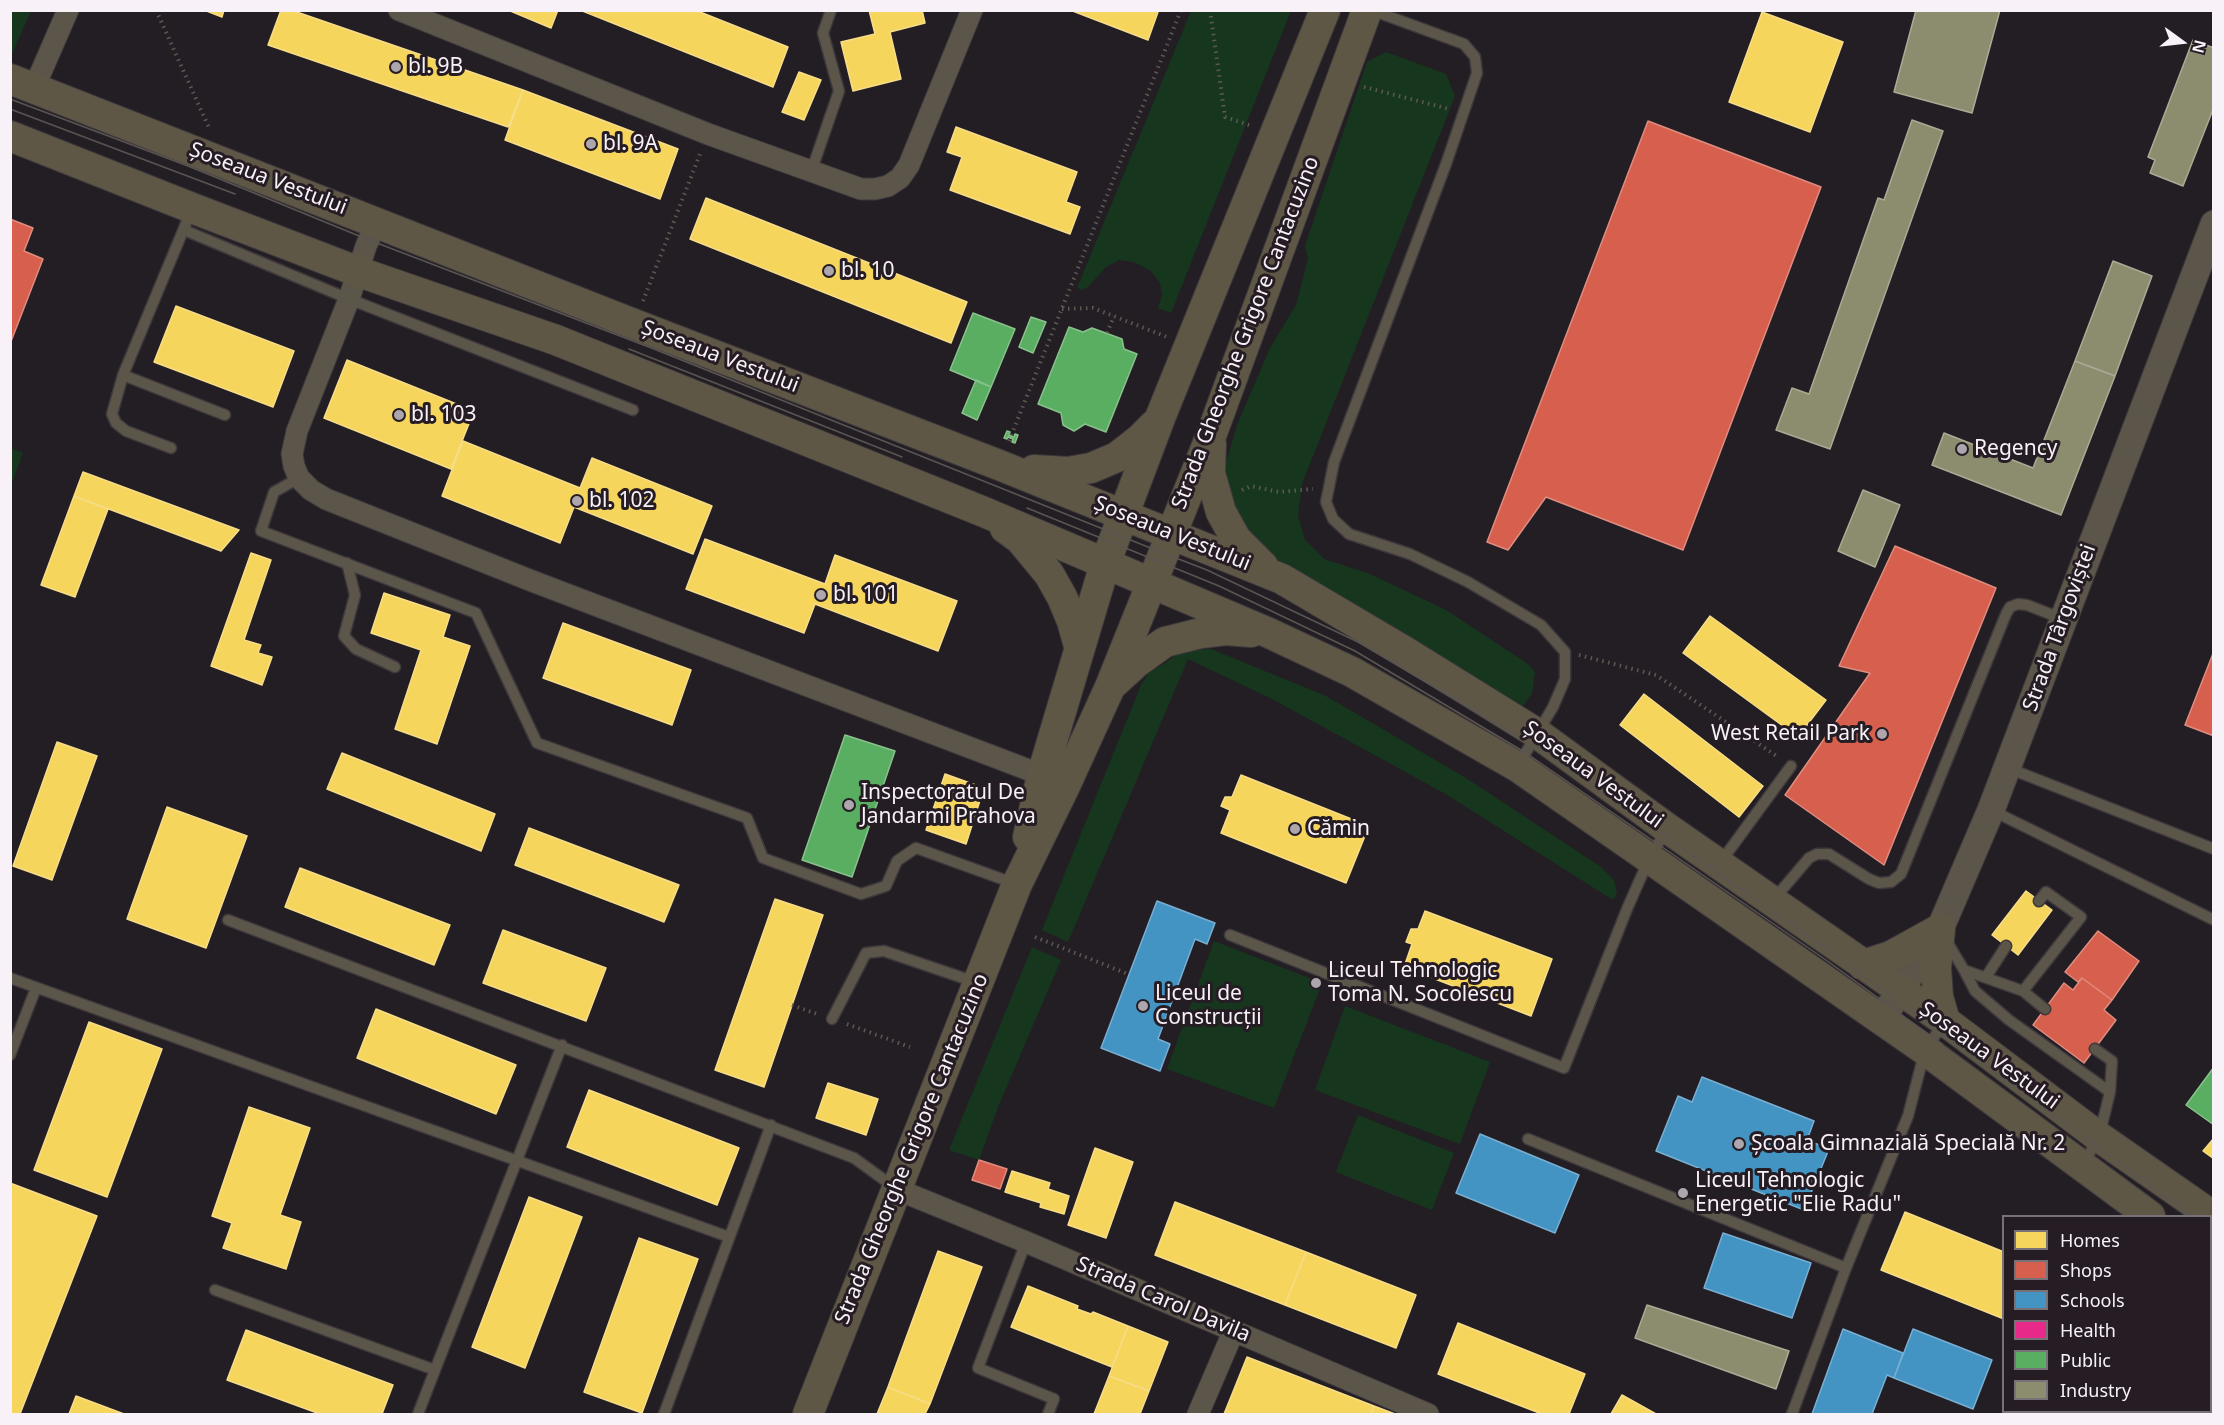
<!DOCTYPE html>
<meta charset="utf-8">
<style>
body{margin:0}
#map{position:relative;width:2224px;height:1425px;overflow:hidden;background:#231e23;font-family:"Noto Sans",sans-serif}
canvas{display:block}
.frame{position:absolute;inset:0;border:12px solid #f8f1f7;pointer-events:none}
.legend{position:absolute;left:2002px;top:1215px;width:210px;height:198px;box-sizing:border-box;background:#251c24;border:2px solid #797178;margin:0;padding:8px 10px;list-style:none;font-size:18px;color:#f8f1f7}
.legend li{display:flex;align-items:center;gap:12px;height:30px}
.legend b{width:30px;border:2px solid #797178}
.north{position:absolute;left:2152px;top:12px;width:60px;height:60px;-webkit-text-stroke:4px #251c24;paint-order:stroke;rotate:105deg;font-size:16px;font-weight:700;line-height:24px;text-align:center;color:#f8f1f7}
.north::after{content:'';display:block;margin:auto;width:21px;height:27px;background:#f8f1f7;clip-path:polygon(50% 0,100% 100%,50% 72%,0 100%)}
</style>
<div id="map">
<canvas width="2224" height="1425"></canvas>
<div class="frame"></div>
<ul class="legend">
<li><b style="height:16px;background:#f6d55c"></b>Homes</li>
<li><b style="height:16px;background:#d6604d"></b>Shops</li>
<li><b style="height:16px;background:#4393c3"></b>Schools</li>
<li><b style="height:16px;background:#e7298a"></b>Health</li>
<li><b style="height:16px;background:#5aae61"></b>Public</li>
<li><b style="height:16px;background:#8c8c6e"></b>Industry</li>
</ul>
<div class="north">N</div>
</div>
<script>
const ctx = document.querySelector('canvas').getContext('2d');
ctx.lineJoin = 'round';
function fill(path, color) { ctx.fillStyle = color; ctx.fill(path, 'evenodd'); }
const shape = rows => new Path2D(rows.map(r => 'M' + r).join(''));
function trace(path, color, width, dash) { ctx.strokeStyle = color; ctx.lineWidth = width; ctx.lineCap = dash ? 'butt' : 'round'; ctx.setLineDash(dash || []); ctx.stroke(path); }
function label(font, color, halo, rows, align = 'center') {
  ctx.font = font + ' "Noto Sans",sans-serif'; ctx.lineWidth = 6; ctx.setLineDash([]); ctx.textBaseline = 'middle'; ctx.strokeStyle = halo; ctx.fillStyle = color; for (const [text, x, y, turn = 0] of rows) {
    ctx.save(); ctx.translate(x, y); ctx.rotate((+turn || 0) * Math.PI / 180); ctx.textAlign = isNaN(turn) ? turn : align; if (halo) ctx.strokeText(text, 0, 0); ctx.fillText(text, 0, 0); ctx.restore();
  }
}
const green = shape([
 [11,10,31,11,11,56,10,11],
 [1191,11,1291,11,1171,313,1158,308,1162,295,1160,283,1151,271,1134,262,1119,260,1106,267,1088,287,1082,290,1077,288],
 [1386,52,1446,74,1455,96,1302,484,1298,516,1305,540,1324,559,1370,574,1446,610,1528,664,1535,672,1532,693,1523,706,1415,645,1267,553,1240,527,1224,470,1237,425,1270,348,1296,305,1308,258,1305,246,1367,62],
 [11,448,23,453,11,485],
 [1211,649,1326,696,1466,778,1601,867,1614,880,1617,893,1613,900,1444,793,1272,699,1188,659,1068,942,1042,930,1141,685,1150,671,1164,664,1182,650],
 [1214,941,1322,983,1274,1108,1167,1069],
 [1032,947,1061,960,998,1107,979,1160,949,1150],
 [1345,1006,1490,1062,1460,1144,1315,1090],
 [1358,1115,1454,1153,1432,1210,1336,1172]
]);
const homes = shape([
 [204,10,224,10,222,17,204,10],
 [281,10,291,10,523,90,508,127,268,45,281,10],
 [508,10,558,10,551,28,508,10],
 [580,10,695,10,788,47,773,87,580,10],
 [869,10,922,10,925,23,890,32,901,79,853,91,841,42,875,34,869,10],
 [1070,10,1153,10,1158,12,1148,40,1070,10],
 [1762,12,1843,42,1810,132,1729,102,1762,12],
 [799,72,821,80,804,120,782,112,799,72],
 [523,90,678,149,660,199,505,140,523,90],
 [956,127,1077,172,1066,202,1080,207,1070,234,950,190,962,157,947,152,956,127],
 [706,198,967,302,951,343,690,239,706,198],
 [176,306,294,351,273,407,154,362,176,306],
 [347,360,474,411,451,469,324,418,347,360],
 [463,441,580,488,592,458,712,506,693,554,574,507,560,543,442,496,463,441],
 [83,472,239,530,221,551,74,496,83,472],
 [74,496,108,509,75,597,41,585,74,496],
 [705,539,825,584,835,555,957,601,938,651,815,604,804,633,686,589,705,539],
 [251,553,271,560,244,640,261,645,258,653,272,657,262,685,211,666,251,553],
 [384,593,450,615,443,637,470,646,437,744,395,729,421,650,371,633,384,593],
 [1710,616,1826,700,1798,737,1683,653,1710,616],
 [563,623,691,670,672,725,543,678,563,623],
 [1644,694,1763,786,1739,817,1620,725,1644,694],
 [57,742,97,756,52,880,13,866,57,742],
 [342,753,495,814,481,851,327,789,342,753],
 [945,774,984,788,966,844,926,830,945,774],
 [1241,775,1369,826,1346,883,1221,833,1230,810,1221,806,1225,797,1232,797,1241,775],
 [167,807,247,836,206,948,127,919,167,807],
 [529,828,679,885,664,922,515,865,529,828],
 [300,868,450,925,434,965,285,907,300,868],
 [2026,891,2052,910,2018,955,1992,935,2026,891],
 [775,899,823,915,764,1087,715,1070,775,899],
 [1425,911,1552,959,1531,1016,1404,967,1412,944,1406,942,1411,929,1418,929,1425,911],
 [503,930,606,968,586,1021,483,983,503,930],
 [376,1009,516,1065,496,1114,357,1058,376,1009],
 [89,1022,162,1049,107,1197,34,1170,89,1022],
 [828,1083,878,1099,866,1135,816,1118,828,1083],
 [589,1090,739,1148,717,1205,567,1147,589,1090],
 [249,1107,310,1128,280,1215,301,1222,286,1269,223,1248,232,1223,212,1216,249,1107],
 [2214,1138,2214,1159,2203,1151,2214,1138],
 [1095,1148,1133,1162,1106,1238,1068,1225,1095,1148],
 [1012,1171,1050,1183,1048,1189,1069,1196,1064,1214,1040,1207,1041,1203,1005,1192,1012,1171],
 [10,1183,97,1216,20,1414,10,1414,10,1183],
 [529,1197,582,1217,525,1368,472,1347,529,1197],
 [1175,1202,1306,1252,1285,1305,1155,1255,1175,1202],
 [1905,1212,2004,1252,2004,1319,1881,1270,1905,1212],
 [639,1238,698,1259,642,1413,584,1392,639,1238],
 [938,1251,982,1267,930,1404,888,1387,938,1251],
 [1306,1252,1416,1295,1396,1348,1285,1305,1306,1252],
 [1028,1286,1078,1306,1077,1309,1091,1314,1093,1312,1128,1326,1112,1367,1011,1327,1028,1286],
 [1458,1323,1585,1374,1569,1414,1542,1414,1438,1374,1458,1323],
 [1128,1326,1168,1342,1149,1391,1109,1376,1128,1326],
 [246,1330,393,1385,382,1414,320,1414,227,1380,246,1330],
 [1247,1357,1374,1406,1371,1414,1224,1414,1247,1357],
 [1109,1376,1149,1391,1140,1414,1094,1414,1109,1376],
 [888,1387,930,1404,925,1414,877,1414,888,1387],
 [1622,1395,1656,1414,1611,1414,1622,1395],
 [76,1396,124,1414,69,1414,76,1396],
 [1374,1406,1395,1414,1371,1414,1374,1406]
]);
const shops = shape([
 [1648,121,1821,187,1683,550,1546,497,1508,550,1487,542,1648,121],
 [10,219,33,228,24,251,43,259,10,344,10,219],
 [1895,546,1996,588,1884,865,1785,795,1870,673,1839,666,1895,546],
 [2214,651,2214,736,2185,725,2214,651],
 [2098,931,2139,961,2112,1000,2082,978,2078,982,2065,972,2098,931],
 [2082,978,2112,1000,2104,1010,2116,1020,2084,1063,2033,1025,2064,983,2073,990,2082,978],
 [979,1160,1007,1169,1000,1189,972,1180,979,1160]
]);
const schools = shape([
 [1157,901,1215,923,1207,944,1195,939,1158,1039,1170,1044,1160,1071,1101,1048,1157,901],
 [1702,1077,1814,1121,1807,1140,1829,1149,1804,1210,1656,1151,1678,1096,1692,1102,1702,1077],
 [1480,1134,1579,1175,1555,1233,1456,1193,1480,1134],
 [1723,1233,1811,1263,1792,1318,1704,1288,1723,1233],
 [1843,1329,1903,1353,1894,1378,1887,1375,1872,1414,1812,1414,1843,1329],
 [1913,1329,1992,1360,1973,1409,1894,1378,1913,1329]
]);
const health = shape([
 [2149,1412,2204,1412,2202,1414,2152,1414,2149,1412]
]);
const public = shape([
 [973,313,1015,329,991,387,950,370,973,313],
 [1031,317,1046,322,1033,353,1019,347,1031,317],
 [1069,327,1083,332,1092,328,1122,339,1124,349,1137,354,1106,432,1085,424,1074,431,1063,425,1061,413,1038,404,1069,327],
 [976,380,991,387,977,420,962,413,976,380],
 [1007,431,1010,432,1009,435,1014,437,1015,434,1018,435,1015,443,1012,442,1013,439,1008,437,1007,439,1004,438,1007,431],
 [845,735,895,751,852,877,802,860,845,735],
 [2214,1067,2214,1125,2186,1105,2214,1067]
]);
const industry = shape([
 [1916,10,2000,10,1972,113,1894,92,1916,10],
 [2193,40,2214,48,2214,107,2183,186,2150,173,2155,160,2148,157,2193,40],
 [1912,120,1943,131,1830,449,1776,430,1792,388,1809,394,1878,198,1884,200,1912,120],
 [2113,261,2152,276,2115,376,2075,361,2113,261],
 [2075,361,2115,376,2061,515,1932,465,1944,433,2033,468,2075,361],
 [1863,490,1900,505,1875,567,1838,551,1863,490],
 [1647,1305,1789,1351,1776,1389,1635,1338,1647,1305]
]);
const path = shape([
 [156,10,210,130],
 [1210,10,1225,117,1252,126],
 [1364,87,1449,109],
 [643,301,700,154],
 [1062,309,1093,308,1167,337],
 [1107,333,1114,316],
 [1009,441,1181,10],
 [1242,490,1251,486,1279,492,1313,489],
 [1579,655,1656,675,1778,757],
 [1035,937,1128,974],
 [792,1005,817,1014],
 [847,1024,910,1047]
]);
const service = shape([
 [1371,10,1464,44,1475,57,1477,73,1446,164,1334,462,1326,502,1333,519,1349,534,1410,554,1468,582,1541,625,1565,652,1565,679,1553,707,1519,764],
 [811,172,839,91,823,33,831,10],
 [184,230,349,299,633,410],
 [123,375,225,415],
 [171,448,126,431,116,423,112,414,123,375,192,209],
 [299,478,274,492,261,531,476,613,537,743,747,818,763,858,861,894,886,886,897,861,916,848,1016,884],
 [347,563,355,595,344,636,356,649,395,667],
 [2008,768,2214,849],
 [1991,810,2214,920],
 [1720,863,1791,766],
 [1774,899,1809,858,1817,854,1829,854,1869,879,1879,883,1891,882,1901,874,2006,614,2010,607,2018,604,2027,605,2063,619],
 [228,920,854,1158,894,1187],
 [1230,935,1564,1068,1627,909,1649,859,1667,829],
 [1946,940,1964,970,2023,991,2045,1009],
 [1964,970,1975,991,2009,1020,2110,1092],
 [1986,977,2006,946],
 [10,978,729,1237],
 [2023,991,2081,917,2046,892,2039,901],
 [832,1019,866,953,884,951,978,983],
 [10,1055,36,988],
 [1528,1139,1846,1268,1908,1116,1925,1050,1944,1023],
 [2082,1166,2099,1137,2110,1092,2112,1061,2095,1049],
 [1026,1242,978,1368,1054,1399,1048,1414],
 [215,1290,435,1370,562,1045],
 [418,1414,435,1370],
 [664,1414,771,1125],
 [1792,1414,1846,1268]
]);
const minor = shape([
 [399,10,708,134,861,189,875,189,888,186,900,178,909,165,972,10],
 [34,88,68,10],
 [377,222,366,246,349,299,297,431,292,454,294,466,299,478,311,490,326,499,532,581,1042,775],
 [896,1189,1026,1242,1428,1414],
 [1198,1414,1234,1330]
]);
const tertiary = shape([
 [1881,1020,1940,929,1991,810,2214,224]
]);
const secondary = shape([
 [10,79,626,321,999,465,1282,579,1404,651,1538,734,1667,828,1945,1021,2099,1137,2214,1217],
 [10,136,192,208,359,272,556,340,984,512,1269,633,1352,672,1518,767,1925,1050,2150,1216],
 [1211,444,1210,473,1221,512,1236,539,1263,566],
 [1034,470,1068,472,1091,468,1117,457,1140,439,1154,425],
 [1005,528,1020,539,1049,574,1062,597,1072,621,1079,646],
 [1114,683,1137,662,1165,642,1201,633,1226,630,1251,632],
 [1028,837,1042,775,1105,564,1160,418,1325,10],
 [1940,929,1936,968,1938,997,1945,1021],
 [1863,965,1891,956,1940,929],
 [2210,1263,2214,1266],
 [808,1414,1017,884,1064,788,1110,687,1212,433,1367,10]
]);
const tram = shape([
 [10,99,188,166,369,240,654,349,1163,553,1207,570,1358,642,1546,753,1839,958,2192,1216],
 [10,109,235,194],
 [629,349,902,457],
 [1027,508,1219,586,1355,651,1526,753,1826,960,1942,1044],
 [2210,1239,2214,1241]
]);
const markers = [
 [396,67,6,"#ada7ad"],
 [591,144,6,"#ada7ad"],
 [829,271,6,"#ada7ad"],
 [399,415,6,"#ada7ad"],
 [1962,449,6,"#ada7ad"],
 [577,501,6,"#ada7ad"],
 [821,595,6,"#ada7ad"],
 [1882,734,6,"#ada7ad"],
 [849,805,6,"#ada7ad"],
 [1295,829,6,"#ada7ad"],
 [1316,983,6,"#ada7ad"],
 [1143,1006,6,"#ada7ad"],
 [1739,1144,6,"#ada7ad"],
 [1683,1193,6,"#ada7ad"]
];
const poiNames = [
 ["bl. 9B",408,67],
 ["bl. 9A",603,144],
 ["bl. 10",841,271],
 ["bl. 103",411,415],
 ["Regency",1974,449],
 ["bl. 102",589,501],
 ["bl. 101",833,595],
 ["West Retail Park",1870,734,"right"],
 ["Inspectoratul De",861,793],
 ["Jandarmi Prahova",861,817],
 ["Cămin",1307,829],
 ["Liceul Tehnologic",1328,971],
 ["Toma N. Socolescu",1328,995],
 ["Liceul de",1155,994],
 ["Construcții",1155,1018],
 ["Școala Gimnazială Specială Nr. 2",1751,1144],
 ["Liceul Tehnologic",1695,1181],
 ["Energetic \"Elie Radu\"",1695,1205]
];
const streetNames = [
 ["Șoseaua Vestului",268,179,21],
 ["Strada Gheorghe Grigore Cantacuzino",1246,333,-69],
 ["Șoseaua Vestului",720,357,21],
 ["Șoseaua Vestului",1172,534,22],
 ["Strada Târgoviștei",2060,628,-70],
 ["Șoseaua Vestului",1593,775,36],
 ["Șoseaua Vestului",1989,1056,36],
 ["Strada Gheorghe Grigore Cantacuzino",912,1149,-68],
 ["Strada Carol Davila",1163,1300,23]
];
fill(green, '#16371e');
fill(homes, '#f6d55c');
trace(homes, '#f7dd8a', 1.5);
fill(shops, '#d6604d');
trace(shops, '#e08c80', 1.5);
fill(schools, '#4393c3');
trace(schools, '#79afd3', 1.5);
fill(health, '#e7298a');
trace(health, '#ec65ab', 1.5);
fill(public, '#5aae61');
trace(public, '#89c28e', 1.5);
fill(industry, '#8c8c6e');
trace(industry, '#acaa97', 1.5);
trace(service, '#3c383c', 13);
trace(minor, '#3c383c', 23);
trace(tertiary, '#3c383c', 29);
trace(secondary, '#3c383c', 32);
trace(path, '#5e5853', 4, [1.5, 4.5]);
trace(service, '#5c5549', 10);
trace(minor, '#5c5549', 21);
trace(tertiary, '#5c5549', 27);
trace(secondary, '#5f5746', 30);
trace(tram, '#5a5553', 1.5);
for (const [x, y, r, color] of markers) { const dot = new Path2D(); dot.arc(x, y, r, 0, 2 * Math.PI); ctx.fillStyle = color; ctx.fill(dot); trace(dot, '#251c24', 2); }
label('21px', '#f8f1f7', '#251c24', poiNames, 'left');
label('21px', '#f8f1f7', '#251c24', streetNames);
</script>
